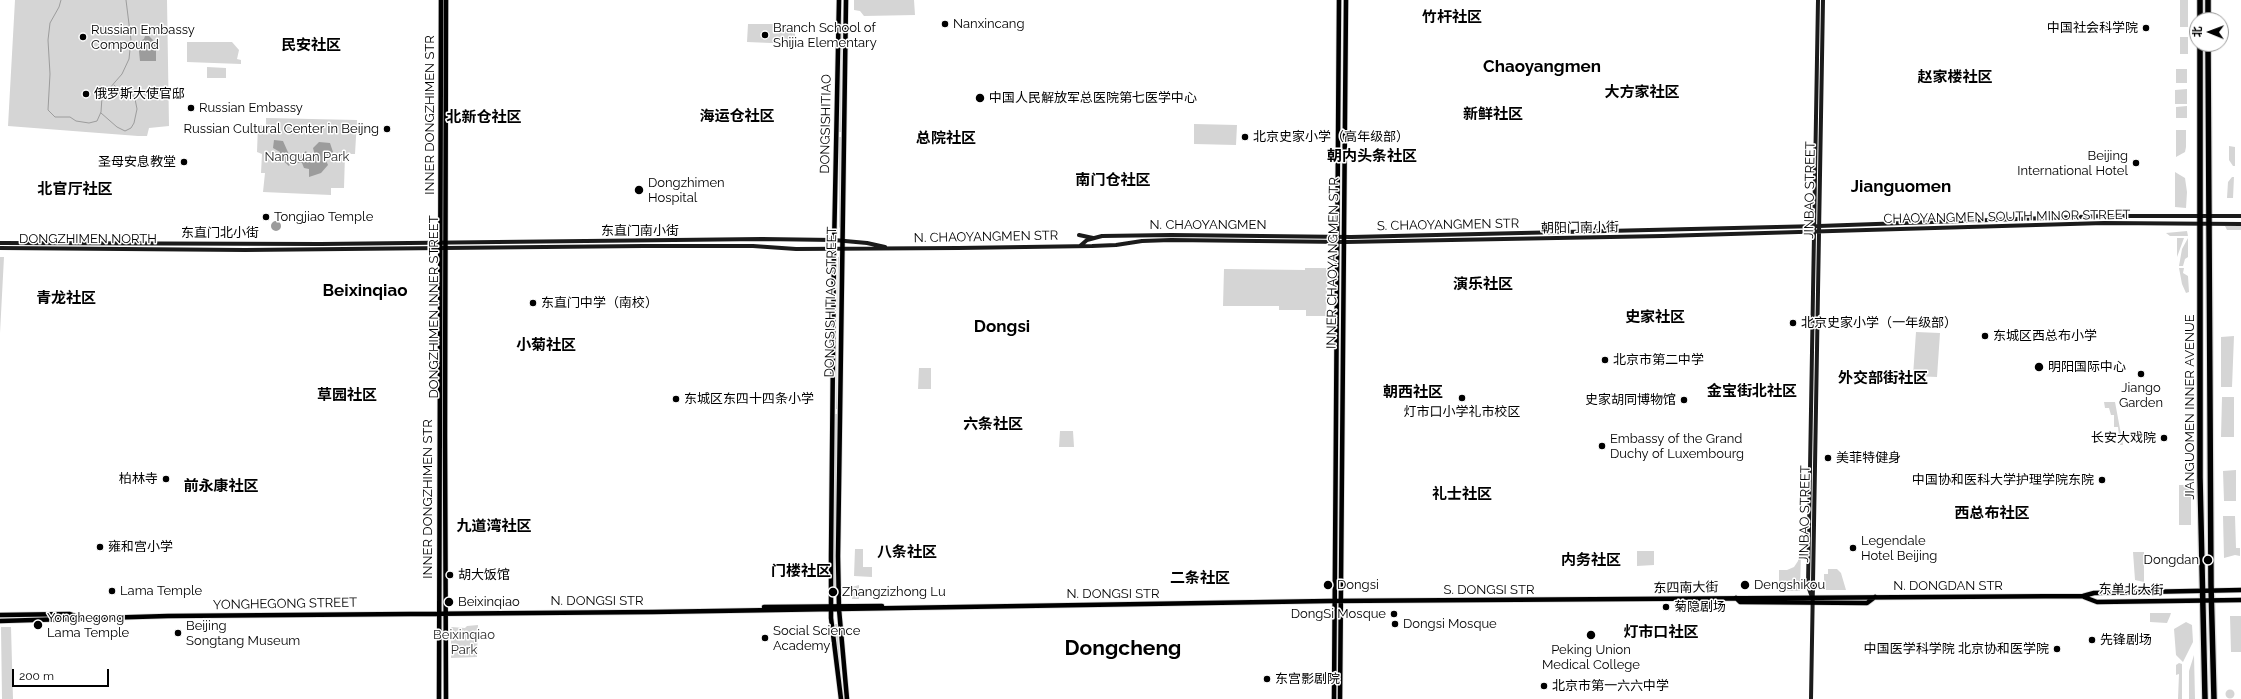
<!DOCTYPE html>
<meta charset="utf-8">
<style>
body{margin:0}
#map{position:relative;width:2241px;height:699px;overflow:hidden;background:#fff;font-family:Raleway,"Noto Sans SC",sans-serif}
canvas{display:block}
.north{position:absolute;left:2189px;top:12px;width:40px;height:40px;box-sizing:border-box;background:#fff;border:1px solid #999;border-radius:50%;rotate:271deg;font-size:11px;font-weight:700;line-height:16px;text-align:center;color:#000}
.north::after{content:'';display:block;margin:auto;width:14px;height:18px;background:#000;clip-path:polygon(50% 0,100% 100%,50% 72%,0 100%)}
.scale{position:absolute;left:12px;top:669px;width:97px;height:18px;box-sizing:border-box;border:2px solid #000;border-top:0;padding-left:5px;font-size:12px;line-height:14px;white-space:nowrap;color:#000;-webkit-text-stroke:3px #fff;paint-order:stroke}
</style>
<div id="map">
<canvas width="2241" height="699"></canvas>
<div class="north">北</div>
<div class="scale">200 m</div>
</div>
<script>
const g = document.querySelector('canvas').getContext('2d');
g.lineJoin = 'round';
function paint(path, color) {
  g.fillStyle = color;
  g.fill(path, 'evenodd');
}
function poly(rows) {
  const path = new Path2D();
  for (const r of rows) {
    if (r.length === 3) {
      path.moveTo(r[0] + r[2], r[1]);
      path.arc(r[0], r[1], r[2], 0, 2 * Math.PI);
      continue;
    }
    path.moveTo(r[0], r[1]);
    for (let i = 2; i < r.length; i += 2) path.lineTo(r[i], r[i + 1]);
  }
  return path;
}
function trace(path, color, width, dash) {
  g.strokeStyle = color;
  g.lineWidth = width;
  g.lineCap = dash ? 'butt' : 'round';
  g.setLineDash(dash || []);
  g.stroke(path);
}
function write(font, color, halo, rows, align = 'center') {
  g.font = font + ' Raleway,"Noto Sans SC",sans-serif';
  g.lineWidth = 3;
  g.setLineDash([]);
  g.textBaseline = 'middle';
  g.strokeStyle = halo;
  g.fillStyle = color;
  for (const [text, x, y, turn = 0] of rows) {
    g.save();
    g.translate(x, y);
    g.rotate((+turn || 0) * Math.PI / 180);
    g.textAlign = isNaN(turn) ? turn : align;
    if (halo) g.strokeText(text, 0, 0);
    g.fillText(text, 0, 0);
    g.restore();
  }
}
paint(poly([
 [15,0,167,0,169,126,149,128,147,136,138,136,8,126],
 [841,0,842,0,841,132,839,132],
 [854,0,914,0,915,15,864,16,860,11,854,10],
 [2180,0,2188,0,2188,27,2180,27],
 [748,24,795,24,795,44,747,42],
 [2180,37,2188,37,2188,54,2180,54],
 [187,42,232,42,239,50,237,59,241,60,241,64,187,62],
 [207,67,226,68,226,78,207,78],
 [2176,69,2187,69,2187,83,2176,83],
 [2187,89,2187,104,2175,104,2175,90],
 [2187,106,2187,118,2176,118,2176,107],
 [266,118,357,120,355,154,345,154,344,188,331,188,331,195,263,192,265,173,261,173,262,154,257,152,258,125,266,126],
 [1194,124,1237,125,1236,145,1194,144],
 [2176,130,2186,130,2186,147,2185,152,2176,157],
 [839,137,841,137,840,228,839,227],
 [2229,146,2235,147,2235,166,2233,166,2229,160],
 [2175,172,2185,178,2187,192,2186,208,2175,207],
 [2232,177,2234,177,2233,198,2227,198,2228,182],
 [2225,226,2241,226,2241,230,2227,230],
 [2187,231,2188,236,2170,236,2166,233],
 [2177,238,2184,238,2177,257],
 [2188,238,2188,257,2185,259,2183,266,2179,266,2182,249],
 [0,257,4,257,0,333],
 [838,257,839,257,837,334],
 [1305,268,1328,268,1326,316,1306,316,1306,310,1279,310,1279,306,1223,306,1224,269,1305,270],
 [2179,268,2184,268,2183,273,2188,276,2189,292,2186,293,2182,284],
 [1916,332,1940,333,1937,377,1913,376],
 [2234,336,2232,387,2221,387,2221,337],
 [837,337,837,409,836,409],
 [919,368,931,368,931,389,918,389],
 [2222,397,2234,397,2234,437,2221,437],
 [2104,402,2115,402,2123,445,2120,445,2118,427,2114,427,2114,415,2111,415,2109,408,2105,408],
 [835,414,837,414,836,597,834,597,833,550],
 [1060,431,1073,431,1074,447,1059,447],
 [2236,470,2236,501,2224,501,2223,471],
 [2179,485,2191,485,2191,525,2179,525],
 [2223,516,2235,516,2236,548,2240,548,2240,556,2235,555,2224,558],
 [855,549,863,549,863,567,872,567,872,577,854,576],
 [1637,551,1654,551,1654,565,1637,566],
 [2133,552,2144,552,2144,582,2135,580],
 [1799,553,1801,553,1800,591,1779,591,1779,570,1787,570,1794,567,1798,561],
 [1828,569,1837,569,1841,573,1846,590,1824,590,1824,574,1828,574],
 [859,585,859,599,852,599,852,587],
 [2150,613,2171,613,2170,616,2167,623,2150,622],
 [2230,616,2241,616,2241,652,2231,652],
 [2186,622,2192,625,2193,642,2183,662,2176,655,2174,629],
 [835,624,837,624,842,686,841,685],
 [478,625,477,657,451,658,451,627,465,628,467,626],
 [1,627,11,627,13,699,2,699],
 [2194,655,2195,699,2189,699,2189,671],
 [2179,663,2182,664,2182,699,2178,699,2179,674,2176,675,2176,665],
 [2230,694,4.5]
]), '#d5d5d5');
paint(poly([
 [145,36,149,36,156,43,156,61,140,61,138,42,144,39],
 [274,140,283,141,291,159,296,159,306,151,308,155,306,159,307,161,312,159,315,156,313,148,319,142,330,143,333,152,325,158,328,165,321,173,309,177,309,169,304,168,302,163,291,163,289,166,280,158,280,152,273,148],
 [276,226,5]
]), '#9c9c9c');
trace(poly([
 [61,0,59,7,50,23,48,40,50,74,48,110,55,117,70,117,76,121,89,123,97,121,101,112,102,97,122,74,129,59,131,40,126,0],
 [101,113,117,127,125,131,131,128,134,123,137,109,135,99,131,93,124,97,120,96,118,89,114,85]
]), '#9c9c9c', 1);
const primary = poly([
 [446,0,445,435,446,699],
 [839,0,834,248,831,556,831,618,841,699],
 [846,0,838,556,839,609,847,699],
 [2084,597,2097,602,2241,600],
 [1736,598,1740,602,1867,603,1875,597],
 [764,607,882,606],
 [0,615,70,614,81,618],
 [0,621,168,616,653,612,1329,601,2083,596,2094,593,2241,590],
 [439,699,441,0],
 [1334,699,1339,0],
 [1340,699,1346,0]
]);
const highway = poly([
 [2208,0,2208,20],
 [2200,20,2200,0],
 [2200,44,2200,477,2205,699],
 [2208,44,2211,585,2214,699]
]);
trace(primary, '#dbdbdb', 6);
trace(highway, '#dbdbdb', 8);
trace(poly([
 [1079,235,1093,238],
 [0,243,321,244,762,239,834,240,867,243,885,247],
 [1080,246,1087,240,1102,236,1171,235,1351,237,1819,226,2104,216,2241,216],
 [0,248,245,250,644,246,753,246,796,249,958,248,1092,246,1116,245,1142,241,1171,240,1345,242,1663,236,2104,223,2241,224],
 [1812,597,1808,586,1818,0],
 [1811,699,1823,0]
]), '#1b1b1b', 4);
trace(primary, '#000', 4.5);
trace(highway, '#000', 5.5);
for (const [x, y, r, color] of [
 [945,24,4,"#000"],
 [2146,28,4,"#000"],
 [765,35,4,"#000"],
 [83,37,4,"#000"],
 [86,94,4,"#000"],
 [980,98,5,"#000"],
 [191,108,4,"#000"],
 [387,129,4,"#000"],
 [1245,137,4,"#000"],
 [184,162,4,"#000"],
 [2136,163,4,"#000"],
 [639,190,5,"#000"],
 [266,217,4,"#000"],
 [533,303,4,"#000"],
 [1793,323,4,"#000"],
 [1985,336,4,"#000"],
 [1605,360,4,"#000"],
 [2039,367,5,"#000"],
 [2141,374,4,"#000"],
 [1462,398,4,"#000"],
 [676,399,4,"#000"],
 [1684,400,4,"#000"],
 [2164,438,4,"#000"],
 [1602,446,4,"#000"],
 [1828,458,4,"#000"],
 [166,479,4,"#000"],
 [2102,480,4,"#000"],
 [100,547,4,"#000"],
 [1853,548,4,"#000"],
 [2208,560,5,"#000"],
 [450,575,4,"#000"],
 [1328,585,5,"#000"],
 [1745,585,5,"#000"],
 [112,591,4,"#000"],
 [833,592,5,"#000"],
 [449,602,5,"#000"],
 [1666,607,4,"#000"],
 [1394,614,4,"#000"],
 [1395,624,4,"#000"],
 [38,625,5,"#000"],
 [178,633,4,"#000"],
 [1591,635,5,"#000"],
 [765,638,4,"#000"],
 [2092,640,4,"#000"],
 [2057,649,4,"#000"],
 [1267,679,4,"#000"],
 [1544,686,4,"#000"]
]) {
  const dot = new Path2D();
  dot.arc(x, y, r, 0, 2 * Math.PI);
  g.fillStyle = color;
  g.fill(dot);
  trace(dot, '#fff', 1.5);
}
write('13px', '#000', '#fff', [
 ["Nanxincang",953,24],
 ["Branch School of",773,28],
 ["Shijia Elementary",773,43],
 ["中国社会科学院",2138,28,"right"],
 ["Russian Embassy",91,30],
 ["Compound",91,45],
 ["俄罗斯大使官邸",94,94],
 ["中国人民解放军总医院第七医学中心",989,98],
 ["Russian Embassy",199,108],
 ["Russian Cultural Center in Beijng",379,129,"right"],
 ["北京史家小学（高年级部）",1253,137],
 ["Beijing",2128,156,"right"],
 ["International Hotel",2128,171,"right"],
 ["圣母安息教堂",176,162,"right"],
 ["Dongzhimen",648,183],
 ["Hospital",648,198],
 ["Tongjiao Temple",274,217],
 ["东直门中学（南校）",541,303],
 ["北京史家小学（一年级部）",1801,323],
 ["东城区西总布小学",1993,336],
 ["北京市第二中学",1613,360],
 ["明阳国际中心",2048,367],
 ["Jiango",2141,388,"center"],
 ["Garden",2141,403,"center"],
 ["东城区东四十四条小学",684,399],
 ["史家胡同博物馆",1676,400,"right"],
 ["灯市口小学礼市校区",1462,412,"center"],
 ["长安大戏院",2156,438,"right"],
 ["Embassy of the Grand",1610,439],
 ["Duchy of Luxembourg",1610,454],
 ["美菲特健身",1836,458],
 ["柏林寺",158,479,"right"],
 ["中国协和医科大学护理学院东院",2094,480,"right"],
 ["Legendale",1861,541],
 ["Hotel Beijing",1861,556],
 ["雍和宫小学",108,547],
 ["Dongdan",2199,560,"right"],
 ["胡大饭馆",458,575],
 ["Dongsi",1337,585],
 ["Dengshikou",1754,585],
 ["Lama Temple",120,591],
 ["Zhangzizhong Lu",842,592],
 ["Beixinqiao",458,602],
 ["菊隐剧场",1674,607],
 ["DongSi Mosque",1386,614,"right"],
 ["Yonghegong",47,618],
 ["Lama Temple",47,633],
 ["Dongsi Mosque",1403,624],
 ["Beijing",186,626],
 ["Songtang Museum",186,641],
 ["Social Science",773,631],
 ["Academy",773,646],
 ["先锋剧场",2100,640],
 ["中国医学科学院 北京协和医学院",2049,649,"right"],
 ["Peking Union",1591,650,"center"],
 ["Medical College",1591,665,"center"],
 ["东宫影剧院",1275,679],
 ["北京市第一六六中学",1552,686]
], 'left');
write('13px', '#000', '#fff', [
 ["INNER DONGZHIMEN STR",430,115,-90],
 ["DONGSISHITIAO",826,124,-89],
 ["JINBAO STREET",1810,190,-89],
 ["CHAOYANGMEN SOUTH MINOR STREET",2007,217,-1],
 ["N. CHAOYANGMEN",1208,225],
 ["S. CHAOYANGMEN STR",1448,225,-1],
 ["朝阳门南小街",1580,228,-1],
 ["东直门南小街",640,231],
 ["东直门北小街",220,233],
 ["N. CHAOYANGMEN STR",986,237,-1],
 ["DONGZHIMEN NORTH",88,239],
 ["INNER CHAOYANGMEN STR",1333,263,-89],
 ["DONGSISHITIAO STREET",831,302,-89],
 ["DONGZHIMEN INNER STREET",434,307,-90],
 ["JIANGUOMEN INNER AVENUE",2190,407,-90],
 ["INNER DONGZHIMEN STR",428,499,-90],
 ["JINBAO STREET",1805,514,-89],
 ["N. DONGDAN STR",1948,586],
 ["东四南大街",1686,588,-1],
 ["S. DONGSI STR",1489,590],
 ["东单北大街",2131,590,1],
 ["N. DONGSI STR",1113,594],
 ["N. DONGSI STR",597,601],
 ["YONGHEGONG STREET",285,604,-1]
]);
write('13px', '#2c2c2c', '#fff', [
 ["Nanguan Park",307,157],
 ["Beixinqiao",464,635],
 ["Park",464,650]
]);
write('bold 15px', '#000', '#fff', [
 ["竹杆社区",1452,17],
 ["民安社区",311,45],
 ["赵家楼社区",1955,77],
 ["大方家社区",1642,92],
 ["新鲜社区",1493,114],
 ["海运仓社区",737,116],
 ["北新仓社区",484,117],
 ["总院社区",946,138],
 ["朝内头条社区",1372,156],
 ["南门仓社区",1113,180],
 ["北官厅社区",75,189],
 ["演乐社区",1483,284],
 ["青龙社区",66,298],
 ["史家社区",1655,317],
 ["小菊社区",546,345],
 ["外交部街社区",1883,378],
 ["金宝街北社区",1752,391],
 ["朝西社区",1413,392],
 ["草园社区",347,395],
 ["六条社区",993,424],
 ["前永康社区",221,486],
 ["礼士社区",1462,494],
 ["西总布社区",1992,513],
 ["九道湾社区",494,526],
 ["八条社区",907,552],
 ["内务社区",1591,560],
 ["门楼社区",801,571],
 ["二条社区",1200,578],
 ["灯市口社区",1661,632]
]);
write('bold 17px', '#000', '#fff', [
 ["Chaoyangmen",1542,67],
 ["Jianguomen",1901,187],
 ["Beixinqiao",365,291],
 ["Dongsi",1002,327]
]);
write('bold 21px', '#000', '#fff', [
 ["Dongcheng",1123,649]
]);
</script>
